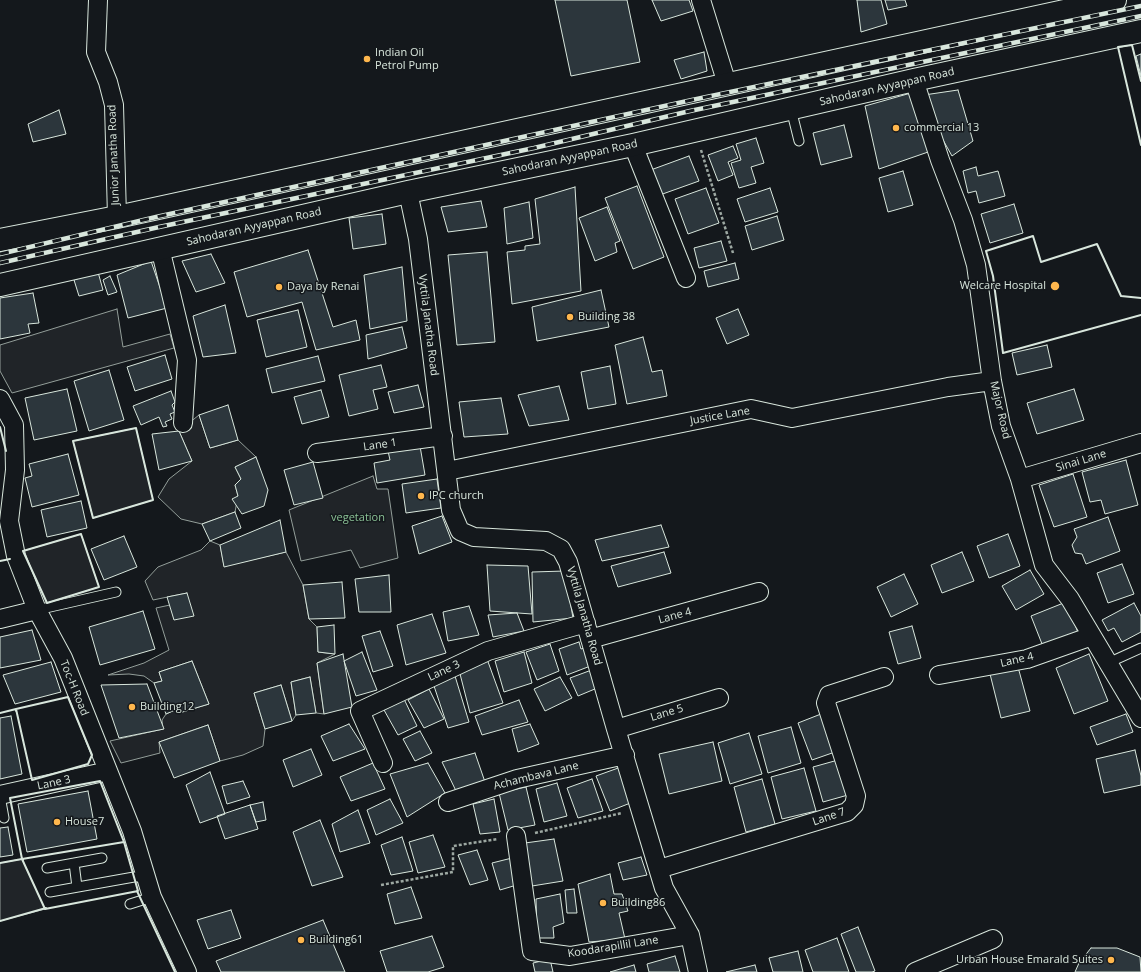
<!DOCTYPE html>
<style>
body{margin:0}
canvas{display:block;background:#14181c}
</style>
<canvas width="1141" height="972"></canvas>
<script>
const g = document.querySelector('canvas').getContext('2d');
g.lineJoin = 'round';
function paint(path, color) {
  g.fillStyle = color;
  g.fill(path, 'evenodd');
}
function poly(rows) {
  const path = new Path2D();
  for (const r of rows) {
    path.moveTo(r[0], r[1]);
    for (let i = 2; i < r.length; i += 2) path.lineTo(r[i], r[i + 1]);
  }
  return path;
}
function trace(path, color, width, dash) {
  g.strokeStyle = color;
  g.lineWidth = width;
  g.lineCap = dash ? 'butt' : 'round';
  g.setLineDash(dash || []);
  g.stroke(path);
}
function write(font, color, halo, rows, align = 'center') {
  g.font = font + ' "Open Sans",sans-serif';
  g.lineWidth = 3;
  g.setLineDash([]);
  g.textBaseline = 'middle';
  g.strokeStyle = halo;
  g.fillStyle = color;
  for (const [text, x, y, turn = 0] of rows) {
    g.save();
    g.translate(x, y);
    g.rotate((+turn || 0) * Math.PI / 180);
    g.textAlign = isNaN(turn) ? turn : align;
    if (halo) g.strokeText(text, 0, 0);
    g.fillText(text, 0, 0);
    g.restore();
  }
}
const green = poly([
 [117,309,123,347,170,334,174,348,12,393,0,371,0,345,117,309],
 [199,415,210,448,238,440,256,457,235,467,241,479,235,485,238,496,235,512,202,524,181,519,158,497,169,479,192,461,179,431,199,415],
 [136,428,153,500,93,518,73,441,136,428],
 [373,476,377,489,388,489,398,558,360,568,351,550,301,561,289,510,373,476],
 [81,534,99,587,47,603,23,551,81,534],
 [210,541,220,545,224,566,286,552,303,585,309,619,317,627,318,652,335,654,317,663,324,714,316,713,310,677,291,682,296,715,292,721,281,685,254,693,265,729,263,746,243,755,220,761,208,725,159,742,160,753,121,763,110,741,163,729,162,720,166,714,175,710,179,713,209,704,192,661,159,672,162,681,154,683,144,676,129,674,108,675,144,663,169,650,156,608,170,605,187,593,153,600,145,581,158,567,201,550,210,541],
 [22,859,45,909,0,921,0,863,22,859]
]);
paint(green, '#202428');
trace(green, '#939e99', 1);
const building = poly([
 [555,0,627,0,640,62,571,76,555,0],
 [652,0,689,0,693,11,661,21,652,0],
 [857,0,881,0,887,24,861,32,857,0],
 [885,0,905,0,907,6,888,10,885,0],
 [704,52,707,71,681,79,674,60,704,52],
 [1141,54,1141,76,1136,56,1141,54],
 [958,90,973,141,952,156,933,122,924,95,958,90],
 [911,93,931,151,879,169,865,106,911,93],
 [59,110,66,134,33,142,28,124,59,110],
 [844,125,852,157,821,165,813,133,844,125],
 [756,138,764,163,751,167,756,183,739,188,731,163,741,160,736,144,756,138],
 [733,146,738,158,728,162,733,175,718,181,708,155,733,146],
 [689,156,699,181,657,196,648,171,689,156],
 [976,167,978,176,998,171,1005,196,979,203,976,191,968,193,963,171,976,167],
 [903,171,913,205,888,212,879,178,903,171],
 [637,186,664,257,633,269,605,198,637,186],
 [575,187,581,291,512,304,507,252,525,250,525,246,540,244,535,199,575,187],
 [706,188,719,223,688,234,675,199,706,188],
 [770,188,778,212,745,222,737,199,770,188],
 [481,201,487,227,448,232,441,207,481,201],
 [529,202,533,238,507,244,504,208,529,202],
 [1014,204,1023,233,990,243,981,214,1014,204],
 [607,207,620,241,615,243,617,252,595,261,579,218,607,207],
 [382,214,386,244,353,249,349,218,382,214],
 [777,216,784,240,752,250,745,226,777,216],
 [721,241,727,261,699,268,694,248,721,241],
 [308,250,333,327,356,320,360,340,316,350,302,302,247,317,234,272,308,250],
 [487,252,495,342,457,345,448,255,487,252],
 [211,254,225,283,196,292,182,261,211,254],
 [151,261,167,308,128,318,117,275,151,261],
 [735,263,739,279,708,287,704,271,735,263],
 [402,267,407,321,370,329,364,275,402,267],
 [98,272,103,290,79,296,74,280,98,272],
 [110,276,117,292,108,295,103,280,110,276],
 [601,290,609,327,537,341,532,307,601,290],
 [33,293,39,323,28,324,30,333,0,339,0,298,33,293],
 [225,305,236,353,203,357,193,316,225,305],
 [738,309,749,335,727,344,716,318,738,309],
 [298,310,307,347,266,357,257,320,298,310],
 [402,327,407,348,368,359,366,335,402,327],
 [643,337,652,372,662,370,667,396,627,404,615,345,643,337],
 [1047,345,1052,367,1017,375,1012,353,1047,345],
 [165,355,172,379,135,391,127,367,165,355],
 [318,356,325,381,272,393,266,369,318,356],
 [381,365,387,387,373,390,378,409,349,416,339,375,381,365],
 [610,366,616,404,588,409,581,372,610,366],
 [109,370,124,420,89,431,74,381,109,370],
 [418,385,424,407,394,413,388,392,418,385],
 [559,386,569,420,529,426,518,395,559,386],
 [67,389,77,431,34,440,25,398,67,389],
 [1074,389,1084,420,1037,434,1027,403,1074,389],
 [321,390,329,417,302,424,294,397,321,390],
 [171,391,175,402,172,405,175,412,170,414,172,419,165,422,167,426,163,427,159,417,141,425,133,406,171,391],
 [501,398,508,434,464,437,459,402,501,398],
 [228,405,238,440,210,448,199,415,228,405],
 [179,431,192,461,159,470,152,434,179,431],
 [420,446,425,475,377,483,374,463,390,460,388,451,420,446],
 [68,454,79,495,32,507,25,478,32,476,29,464,68,454],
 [256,457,268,490,264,506,242,514,232,499,238,496,235,485,241,479,235,467,256,457],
 [1126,460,1138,505,1105,514,1101,500,1090,502,1082,472,1126,460],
 [313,462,323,498,294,505,284,470,313,462],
 [1073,474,1087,517,1054,527,1039,485,1073,474],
 [437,479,441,508,406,513,402,484,437,479],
 [81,501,87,528,47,537,41,510,81,501],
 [235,512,241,528,210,541,202,524,235,512],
 [442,516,452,542,419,554,412,526,442,516],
 [1108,517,1120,551,1086,564,1082,554,1075,553,1072,545,1077,537,1074,529,1108,517],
 [280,520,286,552,224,567,220,545,280,520],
 [661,525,669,547,602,561,595,540,661,525],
 [1008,534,1020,566,989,578,977,546,1008,534],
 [124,536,137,567,104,580,91,549,124,536],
 [664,552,671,573,618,587,611,566,664,552],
 [962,552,974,581,942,593,931,565,962,552],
 [1122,564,1134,594,1108,603,1097,573,1122,564],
 [487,565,528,566,532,614,490,611,487,565],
 [1030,570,1044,594,1016,610,1002,586,1030,570],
 [565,571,573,618,533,622,532,572,565,571],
 [904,574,918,604,891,617,877,587,904,574],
 [389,575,391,612,359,612,355,579,389,575],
 [342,582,345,618,309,619,303,585,342,582],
 [187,593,194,616,174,620,167,597,187,593],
 [1066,602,1079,635,1044,649,1031,616,1066,602],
 [1134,603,1141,616,1141,632,1122,642,1114,628,1108,631,1102,620,1134,603],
 [469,606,479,635,448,641,443,612,469,606],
 [143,611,155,649,100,665,89,627,143,611],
 [517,613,524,631,493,637,488,615,517,613],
 [432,614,446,653,406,665,397,625,432,614],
 [334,625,335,654,318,652,317,627,334,625],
 [912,626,921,658,898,664,889,632,912,626],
 [32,630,41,660,0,668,0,637,32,630],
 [380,631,393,666,373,672,362,636,380,631],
 [579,642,581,649,588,647,593,665,567,675,559,649,579,642],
 [550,644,559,671,537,680,526,652,550,644],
 [362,652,377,690,356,696,344,661,362,652],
 [524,652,532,683,504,692,495,661,524,652],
 [343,654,352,707,324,714,317,663,343,654],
 [1089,654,1108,701,1074,714,1056,668,1089,654],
 [487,659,503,703,470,713,459,670,487,659],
 [192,661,209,704,179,713,175,710,166,714,154,683,162,681,159,672,192,661],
 [51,662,61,692,15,704,3,675,51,662],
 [1018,667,1030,711,1001,718,990,674,1018,667],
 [597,668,602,686,578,696,570,678,597,668],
 [455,676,469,722,448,728,434,686,455,676],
 [310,677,316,713,296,715,291,682,310,677],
 [560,677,572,698,545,711,534,689,560,677],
 [147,684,164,729,119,738,101,685,147,684],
 [281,685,292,721,265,729,254,693,281,685],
 [429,689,444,719,424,728,408,700,429,689],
 [404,699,417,726,398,735,384,710,404,699],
 [519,700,528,722,482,735,475,716,519,700],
 [821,714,835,752,812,760,798,723,821,714],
 [1126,714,1133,732,1097,745,1090,727,1126,714],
 [11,716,22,774,0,779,0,718,11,716],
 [349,724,365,749,333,761,321,736,349,724],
 [530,724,539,744,518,752,512,729,530,724],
 [208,725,220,761,174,778,159,742,208,725],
 [791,727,801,763,768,773,758,736,791,727],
 [420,731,432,753,415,761,403,739,420,731],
 [749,733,762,774,730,784,718,743,749,733],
 [713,742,722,781,669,794,659,754,713,742],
 [311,749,322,775,293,787,283,760,311,749],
 [1135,750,1141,776,1141,785,1104,793,1096,759,1135,750],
 [475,753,485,782,457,793,442,762,475,753],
 [838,760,848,795,823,802,813,767,838,760],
 [373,763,385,789,351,801,340,777,373,763],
 [428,763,445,793,407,817,390,774,428,763],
 [621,767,633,802,610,811,596,776,621,767],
 [804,768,816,811,782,819,771,777,804,768],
 [210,772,225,814,200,823,186,785,210,772],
 [592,779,603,811,578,818,567,788,592,779],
 [762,779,775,824,746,832,734,787,762,779],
 [243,781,250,797,227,804,222,786,243,781],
 [557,783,567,816,544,822,536,789,557,783],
 [526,787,535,825,508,830,499,793,526,787],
 [88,791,97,839,27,852,18,804,88,791],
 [390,799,403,823,376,835,367,810,390,799],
 [494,799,500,832,480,834,473,804,494,799],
 [263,802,266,820,256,822,250,805,263,802],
 [250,805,258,829,225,839,217,816,250,805],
 [358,810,370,843,340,852,332,824,358,810],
 [320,820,343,877,312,886,293,832,320,820],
 [8,827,13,855,0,857,0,828,8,827],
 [433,835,445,867,418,873,409,842,433,835],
 [402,837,413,871,391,875,381,845,402,837],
 [554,839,563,881,532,886,525,843,554,839],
 [477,850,488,880,470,885,458,855,477,850],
 [641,857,647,875,623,880,618,863,641,857],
 [512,858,520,884,500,890,492,863,512,858],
 [610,874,614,894,622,894,628,911,619,913,625,939,589,942,578,884,610,874],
 [411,887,422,918,395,924,387,894,411,887],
 [574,889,577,913,567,913,565,890,574,889],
 [560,894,564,923,553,927,554,938,537,938,536,899,560,894],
 [231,910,241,938,208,949,197,920,231,910],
 [323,920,345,972,221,972,216,961,323,920],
 [858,927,875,971,872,972,856,972,841,934,858,927],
 [432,936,444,967,428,972,387,972,380,951,432,936],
 [837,938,849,972,813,972,805,950,837,938],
 [1091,948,1117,948,1140,957,1141,972,1075,972,1079,963,1091,948],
 [798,951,803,972,773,972,769,958,798,951],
 [675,956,680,972,649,972,647,964,675,956],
 [550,959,553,972,535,972,533,963,550,959],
 [634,965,636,972,610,972,634,965],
 [755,965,757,972,726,972,755,965]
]);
paint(building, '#2c363c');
trace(building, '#d8e6dc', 1);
const service = poly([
 [791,109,799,141],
 [37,610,116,592],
 [1108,663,1141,648],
 [0,796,4,818],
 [74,863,77,887],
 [47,868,102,858],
 [50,892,134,877,147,877],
 [130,904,152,897]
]);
const minor = poly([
 [98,0,96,52,108,82,114,105,117,217],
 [701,0,727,84],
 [914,80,940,160,963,220,976,265,992,381,1001,426,1020,479,1044,565,1070,599,1141,718],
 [633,145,686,278],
 [408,192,418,239,451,510,460,531,474,537,546,541,561,549,568,562,616,729,664,888,690,935,698,972],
 [160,248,187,360,183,423],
 [0,399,14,425,15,470,9,521,16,556,37,610,63,658,132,831,152,897,187,972],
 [317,453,443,436],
 [447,471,751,409,792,418,948,387,992,381],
 [1020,479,1141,443],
 [0,619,37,610],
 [590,639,759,592],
 [939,675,1027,659,1092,636],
 [616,729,719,698],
 [383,763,360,711,488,651,586,623],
 [0,795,108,771],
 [448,802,517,779,625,755],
 [516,836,532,951,570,956,690,935],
 [659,869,847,812,854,805,856,796,826,703,829,695,884,677],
 [915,972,993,939]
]);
const primary = poly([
 [0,240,117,217,1115,0],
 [0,285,408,192,633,145,914,80,1141,31]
]);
trace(service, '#d8e6dc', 11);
trace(minor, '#d8e6dc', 20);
trace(primary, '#d8e6dc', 24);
trace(poly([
 [701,150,733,253],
 [535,833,622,813],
 [381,885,453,872,453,846,498,839]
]), '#9da8a2', 2.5, [3, 2]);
trace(service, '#14181c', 9);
trace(minor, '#14181c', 18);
trace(primary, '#14181c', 22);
const rail = poly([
 [0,254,156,217,692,100,1141,6],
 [0,263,159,227,534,148,690,111,1141,16]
]);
trace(rail, '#d8e6dc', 4.5);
trace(rail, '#14181c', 3, [9]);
trace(poly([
 [1141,81,1132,45,1118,47,1141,145],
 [1141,298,1121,296,1097,244,1041,262,1033,236,986,251,993,276,1003,353,1141,315],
 [0,427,6,451],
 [136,428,153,500,93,518,73,441,136,428],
 [81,534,99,587,47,603,23,551,81,534],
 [0,561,10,559],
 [68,697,92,755,88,764,32,780,16,709,68,697],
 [0,713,16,709,16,711],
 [100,781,124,842,22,859,10,798,100,781],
 [124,842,138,891,45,909,22,859,124,842],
 [0,863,22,859,23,860],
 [137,891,175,972],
 [0,921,46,908]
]), '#d8e6dc', 2);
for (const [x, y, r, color] of [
 [367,59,4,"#ffb74d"],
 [896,128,4,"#ffb74d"],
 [1055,286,5,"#ffb74d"],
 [279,287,4,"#ffb74d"],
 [570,317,4,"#ffb74d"],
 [421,496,4,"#ffb74d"],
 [132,707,4,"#ffb74d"],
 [57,822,4,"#ffb74d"],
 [603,903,4,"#ffb74d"],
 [301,940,4,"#ffb74d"],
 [1111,960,4,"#ffb74d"]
]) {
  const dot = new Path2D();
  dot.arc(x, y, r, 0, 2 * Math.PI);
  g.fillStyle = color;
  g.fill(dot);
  trace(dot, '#14181c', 1.5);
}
write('11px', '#d8e6dc', '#14181c', [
 ["Indian Oil",375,53],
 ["Petrol Pump",375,66],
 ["commercial 13",904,128],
 ["Welcare Hospital",1046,286,"right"],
 ["Daya by Renai",287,287],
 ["Building 38",578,317],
 ["IPC church",429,496],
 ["Building12",140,707],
 ["House7",65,822],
 ["Building86",611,903],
 ["Building61",309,940],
 ["Urban House Emarald Suites",1103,960,"right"]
], 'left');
write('11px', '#d8e6dc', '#14181c', [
 ["Sahodaran Ayyappan Road",887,87,-13],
 ["Junior Janatha Road",114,155,-92],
 ["Sahodaran Ayyappan Road",570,158,-12],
 ["Sahodaran Ayyappan Road",254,227,-13],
 ["Vyttila Janatha Road",428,325,83],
 ["Major Road",1000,410,77],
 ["Justice Lane",720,416,-10],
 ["Lane 1",380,445,-8],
 ["Sinai Lane",1081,461,-17],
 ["Vyttila Janatha Road",584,616,74],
 ["Lane 4",675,616,-15],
 ["Lane 4",1017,660,-13],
 ["Lane 3",444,671,-25],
 ["Toc-H Road",74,688,68],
 ["Lane 5",667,713,-17],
 ["Achambava Lane",536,776,-14],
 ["Lane 3",54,783,-12],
 ["Lane 7",829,817,-19],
 ["Koodarapillil Lane",613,947,-9]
]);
write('11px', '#8ac095', '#14181c', [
 ["vegetation",358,518]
]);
</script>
